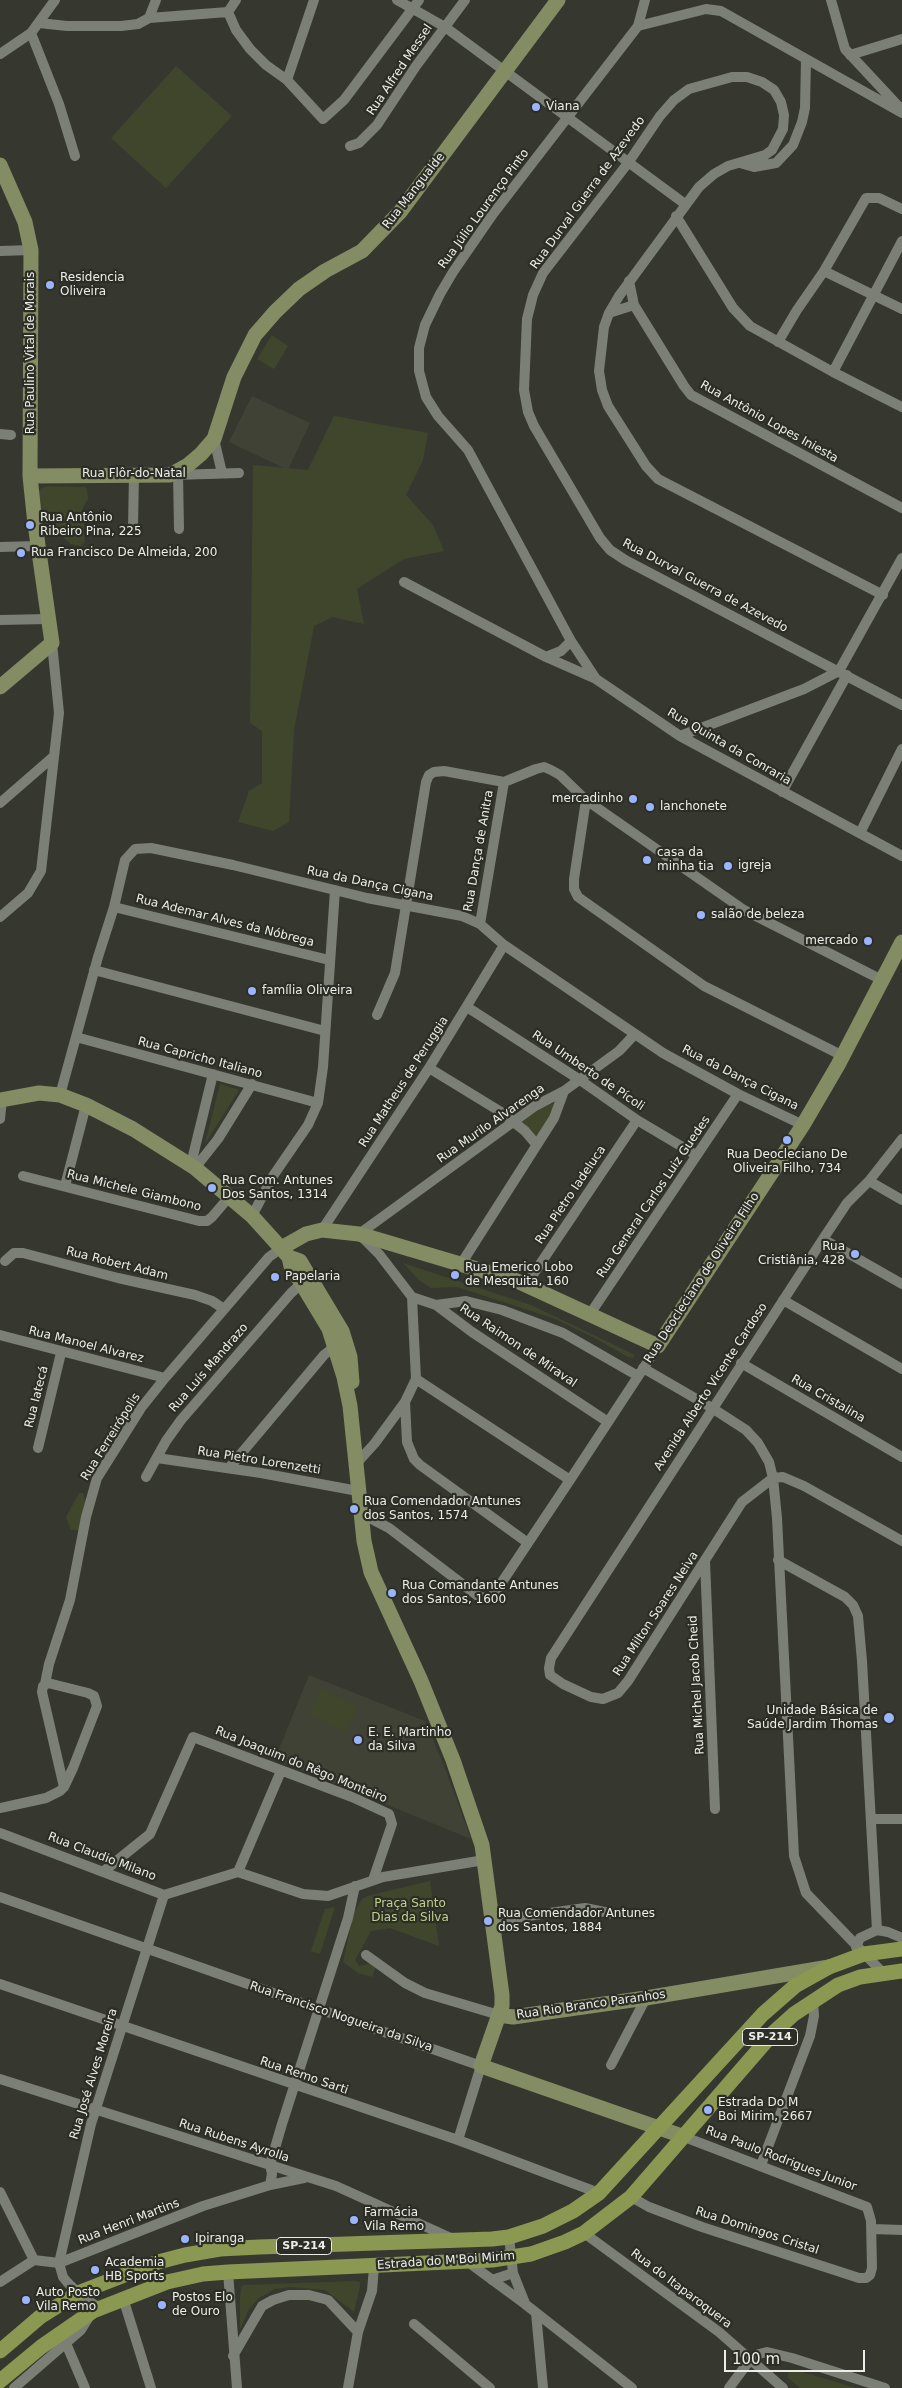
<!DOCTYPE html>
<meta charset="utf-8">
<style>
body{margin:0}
#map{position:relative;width:902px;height:2388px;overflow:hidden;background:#363830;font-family:"DejaVu Sans",sans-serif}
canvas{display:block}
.scale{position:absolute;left:724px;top:2350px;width:141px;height:22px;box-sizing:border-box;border:2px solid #ecede8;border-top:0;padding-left:6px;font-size:15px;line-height:18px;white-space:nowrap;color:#ecede8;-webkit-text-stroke:4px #2c2e26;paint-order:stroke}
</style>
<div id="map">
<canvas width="902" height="2388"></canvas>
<div class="scale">100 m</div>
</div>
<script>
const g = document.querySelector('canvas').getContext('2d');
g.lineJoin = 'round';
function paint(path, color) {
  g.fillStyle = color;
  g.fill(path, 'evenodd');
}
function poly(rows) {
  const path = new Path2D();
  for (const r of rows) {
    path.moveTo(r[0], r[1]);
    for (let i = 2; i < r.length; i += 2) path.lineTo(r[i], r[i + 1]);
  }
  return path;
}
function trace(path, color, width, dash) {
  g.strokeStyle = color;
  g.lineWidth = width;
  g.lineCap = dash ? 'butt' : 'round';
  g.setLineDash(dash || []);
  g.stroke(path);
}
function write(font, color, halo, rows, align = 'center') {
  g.font = font + ' "DejaVu Sans",sans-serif';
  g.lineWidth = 4.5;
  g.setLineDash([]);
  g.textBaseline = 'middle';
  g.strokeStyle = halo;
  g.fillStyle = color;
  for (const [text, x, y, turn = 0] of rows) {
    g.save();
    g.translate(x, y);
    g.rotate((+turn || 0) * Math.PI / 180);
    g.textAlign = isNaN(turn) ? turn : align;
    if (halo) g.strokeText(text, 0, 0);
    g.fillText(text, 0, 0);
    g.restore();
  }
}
paint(poly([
 [252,396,310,423,288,470,229,442],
 [309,1675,425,1721,443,1763,471,1839,275,1759]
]), '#3f4234');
paint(poly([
 [176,66,232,116,166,188,111,138],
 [272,335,288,346,274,369,257,359],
 [334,416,428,433,423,460,406,495,433,525,444,551,404,559,357,589,364,624,332,617,314,626,294,730,289,822,273,831,238,822,249,791,262,783,262,731,250,723,253,465,308,470],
 [46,486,85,487,87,489,88,499,83,507,85,541,81,546,71,544,40,518,34,502,40,489],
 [220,1084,239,1090,205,1144],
 [558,1102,536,1140,518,1122,539,1108],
 [403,1263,531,1305,635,1355,633,1358,628,1357,595,1338,553,1318,457,1287,431,1288,420,1281],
 [79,1493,83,1493,86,1503,81,1530,71,1530,66,1517],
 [321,1688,358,1707,346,1732,309,1715],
 [430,1881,439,1946,390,1928,371,1931,355,1960,359,1966,370,1964,376,1966,372,1977,358,1973,343,1962,354,1912,362,1899,367,1896],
 [335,1907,320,1954,311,1951,325,1909],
 [354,2281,360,2282,360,2286,354,2312,325,2290,290,2287,275,2289,259,2298,249,2309,240,2329,240,2298,241,2287,244,2285],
 [794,2370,799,2371,856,2388,800,2388,788,2378,788,2373]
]), '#40462c');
trace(poly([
 [314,0,287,80,323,119,344,100,419,0],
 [397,0,445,27,685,204],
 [831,0,845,49,900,108],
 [228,12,236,30,250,49,266,65,287,80],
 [228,12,236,0],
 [149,18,156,0],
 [39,23,67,26,121,26,138,24,149,18,228,12],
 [638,26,645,0],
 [31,33,59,104,75,156],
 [0,54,31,33,55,0],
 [850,55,902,39],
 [350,146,359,143,377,125,416,66,465,0],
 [740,163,754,167,776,163,793,145,802,122,805,108,806,59],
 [676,216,733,308,750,326,833,372,902,407],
 [0,251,31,250],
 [824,271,902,309],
 [629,281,634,305,684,386,691,395,902,508],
 [609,313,634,305],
 [778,342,797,310,824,271,866,198,879,198,902,209],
 [833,372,902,241],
 [0,434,11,435],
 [214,439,222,473],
 [178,474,179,529],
 [174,475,239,473],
 [133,528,134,474],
 [0,547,38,546],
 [404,582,546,657,596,679,680,736,902,856],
 [883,595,658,479,646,466,608,406,602,390,599,371,604,327,609,313,619,296,699,187,714,174,728,166,765,155,772,150,783,129,784,115,781,102,774,90,762,82,747,77,732,77,689,89,674,100,660,116,628,163,543,273,533,295,527,319,524,390,528,412,534,426,600,538,610,550,625,560,902,705],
 [0,620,48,619],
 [546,657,561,651,571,641],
 [596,679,571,641,468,450,438,416,426,397,419,371,419,348,425,325,440,294,453,272,493,214,638,26,706,9,721,11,902,113],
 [680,736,804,689,839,671,902,558],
 [504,782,536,769,544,767,551,770,560,775,586,800,744,910,882,980],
 [782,792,847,675],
 [586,800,574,879,574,889,578,897,704,986,843,1056],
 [0,803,53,757],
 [860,833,902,749],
 [114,907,329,960],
 [0,917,28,893,41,871,59,713,52,643],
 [480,924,504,782],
 [94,970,325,1031],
 [467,1007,580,1080,637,1120,696,1155],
 [377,1015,395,973,426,782,429,775,434,772,444,771,504,782],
 [76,1037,318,1103],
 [429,1068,501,1112,525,1131,536,1144],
 [60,1095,98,957,114,907,125,860,135,849,151,848,233,865,367,898,462,916,480,924,504,945,663,1053,738,1094,803,1125],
 [0,1119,2,1099],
 [902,1139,869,1181,847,1203,823,1239,551,1658,549,1668,550,1675,563,1684,591,1697,603,1699,618,1693,628,1681,742,1502,773,1478,783,1477,804,1486,902,1541],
 [191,1164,213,1074],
 [195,1168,218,1139,252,1084],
 [23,1176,199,1221,207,1221,212,1217,230,1196],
 [869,1181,902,1200],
 [65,1186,86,1105],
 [252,1216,273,1176,308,1125,318,1103,323,1067,335,890],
 [322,1230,429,1068,504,945],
 [823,1239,902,1284],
 [5,1261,14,1253,23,1253,118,1278,195,1295,212,1301,224,1309],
 [461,1264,554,1118,564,1091],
 [526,1285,637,1120],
 [412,1297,436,1305,472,1332,608,1422],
 [783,1300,902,1369],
 [436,1305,466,1301,502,1310,563,1333,638,1376],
 [590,1314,738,1094],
 [0,1335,165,1378],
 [741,1363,902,1457],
 [643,1368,712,1408,746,1430,758,1443,769,1462,773,1478,777,1518,794,1856,806,1893,882,1972],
 [416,1379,570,1480],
 [405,1402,407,1442,414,1459,420,1465,528,1543],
 [38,1448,61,1353],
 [157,1458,261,1473,358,1491],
 [356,1464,375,1443,405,1402,416,1379,412,1297,379,1254,359,1234,535,1106,564,1091,619,1051,635,1034],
 [229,1468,324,1355,335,1346],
 [146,1477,166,1441,181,1420,291,1293,302,1283],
 [360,1513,389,1528,478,1596,488,1599,494,1594,570,1480,658,1346],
 [778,1560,845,1597,853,1605,858,1616,862,1661,877,1930],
 [705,1561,715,1809],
 [45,1684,49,1664,70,1600,86,1517,97,1478,141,1408,165,1378,269,1257,283,1247],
 [0,1808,46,1798,60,1791,64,1787,73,1768,97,1706,94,1696,88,1693,48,1683,43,1686,42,1692,64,1787],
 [871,1819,902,1819],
 [0,1833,164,1895,238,1872,303,1894,328,1896,383,1877,484,1860],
 [104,1871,150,1834,193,1737,352,1797,389,1814,392,1824,373,1880],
 [238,1872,281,1771],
 [0,1897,481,2066,458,2140],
 [492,1921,585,1908,614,1914],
 [856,1947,860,1938,877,1930,888,1932,902,1938],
 [366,1955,405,1983,425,1993,499,2015],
 [0,1984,458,2140,599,2193],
 [611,2065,646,1998],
 [0,2079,336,2186,453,2239],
 [761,2165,810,2036,814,2016,813,2000],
 [270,2185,272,2174,270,2165,282,2124,348,1918,355,1886],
 [0,2192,34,2260],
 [631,2197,649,2207,702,2227,859,2278,866,2278,870,2275,872,2268,871,2221,867,2207,682,2136],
 [872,2229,902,2230],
 [584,2233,719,2332,783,2388],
 [509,2237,513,2273,525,2303],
 [468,2262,525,2304,632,2388],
 [228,2272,237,2388],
 [492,2280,513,2273],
 [0,2282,34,2260,59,2263,203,2206,270,2185,304,2178],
 [123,2298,151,2388],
 [99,2308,78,2293,67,2282,63,2277,59,2263,91,2124,164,1895],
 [536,2313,543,2388],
 [414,2324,490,2388],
 [65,2341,85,2388],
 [233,2356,262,2306,273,2300,289,2295,309,2295,328,2300,358,2332],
 [14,2388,81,2330,89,2317],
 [348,2388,358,2332,372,2291,374,2267],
 [729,2388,750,2360,759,2354,767,2352,792,2358,885,2388]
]), '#7c7f75', 10);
trace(poly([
 [0,165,25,222,31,250,30,476,35,524,52,643,0,687],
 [30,476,170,475,188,465,201,454,214,439,234,377,255,335,275,312,299,289,325,271,362,251,400,212,558,0],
 [0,1100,39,1093,60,1095,86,1105,133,1129,195,1168,252,1216,289,1257,291,1266,329,1329,344,1377,350,1406,364,1541,371,1572,421,1681,453,1760,482,1845,502,1995,502,2006,481,2066,682,2136],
 [283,1247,306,1234,322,1230,359,1234,517,1281,658,1346,803,1125,838,1065,902,942],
 [289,1257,300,1261,342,1331,350,1357,352,1382],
 [499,2015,513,2017,646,1998,829,1967]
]), '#848c63', 15);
trace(poly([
 [0,2351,40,2317,78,2293,158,2262,185,2255,220,2249,259,2247,492,2239,509,2237,543,2226,573,2211,599,2193,763,2014,795,1986,829,1967,864,1954,902,1949],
 [0,2381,41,2347,93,2311,167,2282,203,2274,228,2272,492,2260,531,2254,565,2242,584,2233,631,2197,774,2032,794,2014,838,1985,860,1977,902,1971]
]), '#8b9851', 15);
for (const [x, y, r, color] of [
 [536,107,5,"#9ab5fd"],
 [50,285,5,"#9ab5fd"],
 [30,525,5,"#9ab5fd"],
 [21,553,5,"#9ab5fd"],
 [633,799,5,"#9ab5fd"],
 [650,807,5,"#9ab5fd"],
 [647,860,5,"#9ab5fd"],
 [728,866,5,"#9ab5fd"],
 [701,915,5,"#9ab5fd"],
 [868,941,5,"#9ab5fd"],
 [252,991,5,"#9ab5fd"],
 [787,1140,5,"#9ab5fd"],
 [212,1188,5,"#9ab5fd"],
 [855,1254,5,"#9ab5fd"],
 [455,1275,5,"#9ab5fd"],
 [275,1277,5,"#9ab5fd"],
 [354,1509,5,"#9ab5fd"],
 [392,1593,5,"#9ab5fd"],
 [889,1718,6,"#9ab5fd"],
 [358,1740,5,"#9ab5fd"],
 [488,1921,5,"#9ab5fd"],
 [708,2110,5,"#9ab5fd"],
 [354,2220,5,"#9ab5fd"],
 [185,2239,5,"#9ab5fd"],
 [95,2270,5,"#9ab5fd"],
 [26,2300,5,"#9ab5fd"],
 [162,2305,5,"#9ab5fd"]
]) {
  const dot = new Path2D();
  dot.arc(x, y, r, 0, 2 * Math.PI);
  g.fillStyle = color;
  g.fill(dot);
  trace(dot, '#2c2e26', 2);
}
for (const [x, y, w] of [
 [770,2037,55],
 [304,2246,55]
]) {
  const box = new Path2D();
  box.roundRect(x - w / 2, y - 8.5, w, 17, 4);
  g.fillStyle = '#2c2e26';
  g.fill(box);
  trace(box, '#ecede8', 1);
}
write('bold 11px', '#ecede8', null, [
 ["SP-214",770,2037],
 ["SP-214",304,2246]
]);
write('12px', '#ecede8', '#2c2e26', [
 ["Rua Alfred Messel",400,70,-56],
 ["Rua Mangualde",414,191,-52],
 ["Rua Durval Guerra de Azevedo",588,193,-54],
 ["Rua Júlio Lourenço Pinto",484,209,-54],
 ["Rua Paulino Vital de Morais",31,353,-90],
 ["Rua Antônio Lopes Iniesta",769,422,29],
 ["Rua Flôr-do-Natal",134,474],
 ["Rua Durval Guerra de Azevedo",705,586,28],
 ["Rua Quinta da Conraria",729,747,30],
 ["Rua Dança de Anitra",479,851,-80],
 ["Rua da Dança Cigana",370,884,12],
 ["Rua Ademar Alves da Nóbrega",225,921,14],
 ["Rua Capricho Italiano",200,1058,15],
 ["Rua Umberto de Pícoli",588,1071,34],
 ["Rua da Dança Cigana",740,1078,27],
 ["Rua Matheus de Peruggia",404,1082,-57],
 ["Rua Murilo Alvarenga",491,1124,-35],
 ["Rua Michele Giambono",134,1191,14],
 ["Rua Pietro Iadeluca",571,1195,-56],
 ["Rua General Carlos Luiz Guedes",654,1197,-56],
 ["Rua Robert Adam",117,1264,14],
 ["Rua Deocleciano de Oliveira Filho",702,1278,-57],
 ["Rua Manoel Alvarez",86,1345,14],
 ["Rua Raimon de Miraval",518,1346,34],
 ["Rua Luís Mandrazo",209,1368,-49],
 ["Avenida Alberto Vicente Cardoso",711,1387,-57],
 ["Rua Iatecá",37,1397,-76],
 ["Rua Cristalina",828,1399,30],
 ["Rua Ferreirópolis",111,1437,-58],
 ["Rua Pietro Lorenzetti",259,1461,9],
 ["Rua Milton Soares Neiva",656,1614,-57],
 ["Rua Michel Jacob Cheid",697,1685,-93],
 ["Rua Joaquim do Rêgo Monteiro",301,1765,22],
 ["Rua Claudio Milano",102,1857,21],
 ["Rua Rio Branco Paranhos",591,2005,-8],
 ["Rua Francisco Nogueira da Silva",341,2017,19],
 ["Rua José Alves Moreira",94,2074,-73],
 ["Rua Remo Sarti",304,2076,19],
 ["Rua Rubens Ayrolla",234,2141,18],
 ["Rua Paulo Rodrigues Junior",781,2159,21],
 ["Rua Henri Martins",129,2222,-21],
 ["Rua Domingos Cristal",757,2231,18],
 ["Estrada do M'Boi Mirim",446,2261,-4],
 ["Rua do Itaparoquera",681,2289,37]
]);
write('12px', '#ecede8', '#2c2e26', [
 ["Viana",546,107],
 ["Residencia",60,278],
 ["Oliveira",60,292],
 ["Rua Antônio",40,518],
 ["Ribeiro Pina, 225",40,532],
 ["Rua Francisco De Almeida, 200",31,553],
 ["mercadinho",623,799,"right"],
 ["lanchonete",660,807],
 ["casa da",657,853],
 ["minha tia",657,867],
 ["igreja",738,866],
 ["salão de beleza",711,915],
 ["mercado",858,941,"right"],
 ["família Oliveira",262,991],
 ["Rua Deocleciano De",787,1155,"center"],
 ["Oliveira Filho, 734",787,1169,"center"],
 ["Rua Com. Antunes",222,1181],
 ["Dos Santos, 1314",222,1195],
 ["Rua",845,1247,"right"],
 ["Cristiânia, 428",845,1261,"right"],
 ["Rua Emerico Lobo",465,1268],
 ["de Mesquita, 160",465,1282],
 ["Papelaria",285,1277],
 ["Rua Comendador Antunes",364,1502],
 ["dos Santos, 1574",364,1516],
 ["Rua Comandante Antunes",402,1586],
 ["dos Santos, 1600",402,1600],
 ["Unidade Básica de",878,1711,"right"],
 ["Saúde Jardim Thomas",878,1725,"right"],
 ["E. E. Martinho",368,1733],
 ["da Silva",368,1747],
 ["Rua Comendador Antunes",498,1914],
 ["dos Santos, 1884",498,1928],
 ["Estrada Do M",718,2103],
 ["Boi Mirim, 2667",718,2117],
 ["Farmácia",364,2213],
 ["Vila Remo",364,2227],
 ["Ipiranga",195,2239],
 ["Academia",105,2263],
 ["HB Sports",105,2277],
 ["Auto Posto",36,2293],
 ["Vila Remo",36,2307],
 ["Postos Elo",172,2298],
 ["de Ouro",172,2312]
], 'left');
write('12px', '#c0cf8e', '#2c2e26', [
 ["Praça Santo",410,1904],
 ["Dias da Silva",410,1918]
]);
</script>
